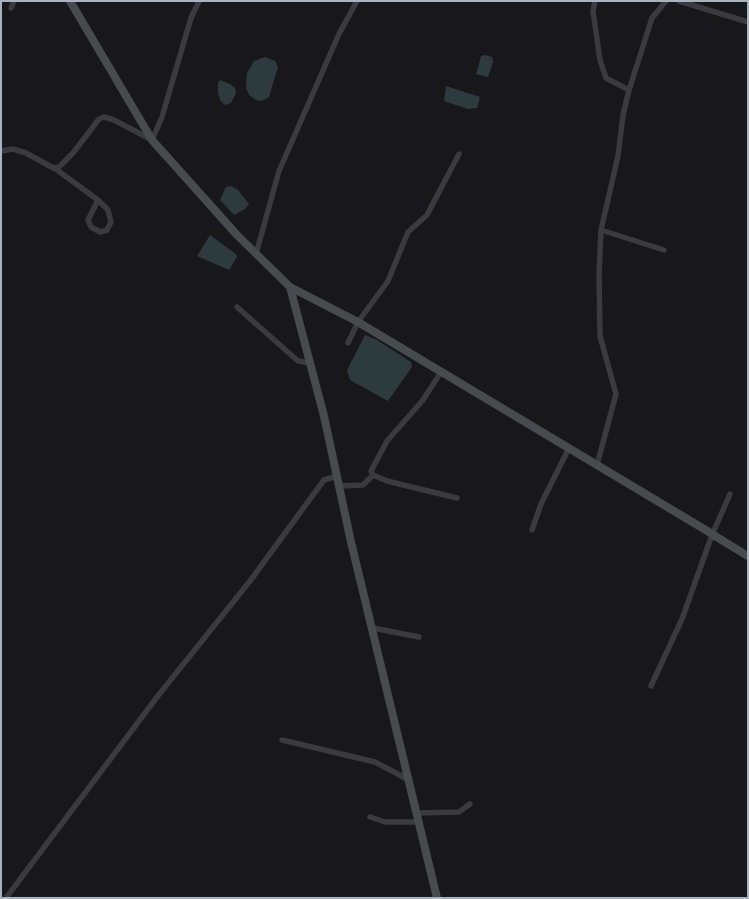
<!DOCTYPE html>
<style>
body{margin:0}
#map{position:relative;width:749px;height:899px;overflow:hidden;background:#18181a;font-family:Arial,sans-serif}
canvas{display:block}
.frame{position:absolute;inset:0;border:2px solid #aab2bb;pointer-events:none}
</style>
<div id="map">
<canvas width="749" height="899"></canvas>
<div class="frame"></div>
</div>
<script>
const g = document.querySelector('canvas').getContext('2d');
g.lineJoin = 'round';
function paint(path, color) {
  g.fillStyle = color;
  g.fill(path, 'evenodd');
}
function poly(rows) {
  const path = new Path2D();
  for (const r of rows) {
    path.moveTo(r[0], r[1]);
    for (let i = 2; i < r.length; i += 2) path.lineTo(r[i], r[i + 1]);
  }
  return path;
}
function trace(path, color, width, dash) {
  g.strokeStyle = color;
  g.lineWidth = width;
  g.lineCap = dash ? 'butt' : 'round';
  g.setLineDash(dash || []);
  g.stroke(path);
}
paint(poly([
 [485,55,492,57,493,62,488,77,476,74,481,56],
 [265,57,275,61,278,67,269,97,262,101,256,100,249,95,246,88,247,73,254,61],
 [220,80,230,84,235,88,236,93,231,103,225,105,220,100,218,93,218,83],
 [446,86,480,97,477,108,468,109,444,101],
 [231,186,238,190,249,204,245,209,234,215,220,200,226,187],
 [210,235,236,254,237,257,229,270,197,256],
 [365,335,377,340,411,362,412,367,388,401,350,380,347,370]
]), '#2d3b3f');
trace(poly([
 [595,1,593,11,600,60,606,78,629,90,623,115,618,156,601,230,599,274,600,336,616,394,597,465],
 [679,1,748,22],
 [11,8,14,1],
 [629,90,652,18,666,1],
 [1,151,13,149,26,153,57,170,98,200,108,210,111,222,107,230,100,232,91,227,88,220,98,200],
 [53,168,59,167,73,153,99,119,104,117,114,120,152,140,162,117,191,18,199,1],
 [601,230,664,250],
 [256,254,279,171,339,34,357,1],
 [237,307,298,361,309,363],
 [348,343,358,322,388,281,408,232,427,215,459,154],
 [441,372,423,400,387,441,371,471,373,475,387,481,457,498],
 [340,486,363,485,373,475],
 [532,530,541,504,569,448],
 [373,628,419,637],
 [651,686,682,619,712,535,730,494],
 [282,740,375,762,409,780],
 [417,813,459,812,470,804],
 [370,817,385,822,419,822],
 [6,898,157,697,250,581,324,480,337,476]
]), '#393b40', 5.5);
trace(poly([
 [70,1,152,140,237,235,290,287,358,322,709,532],
 [290,287,324,416,351,542,437,898],
 [715,536,748,556]
]), '#474b50', 8);
trace(poly([
 [709,532,715,536]
]), '#474b50', 8);
</script>
